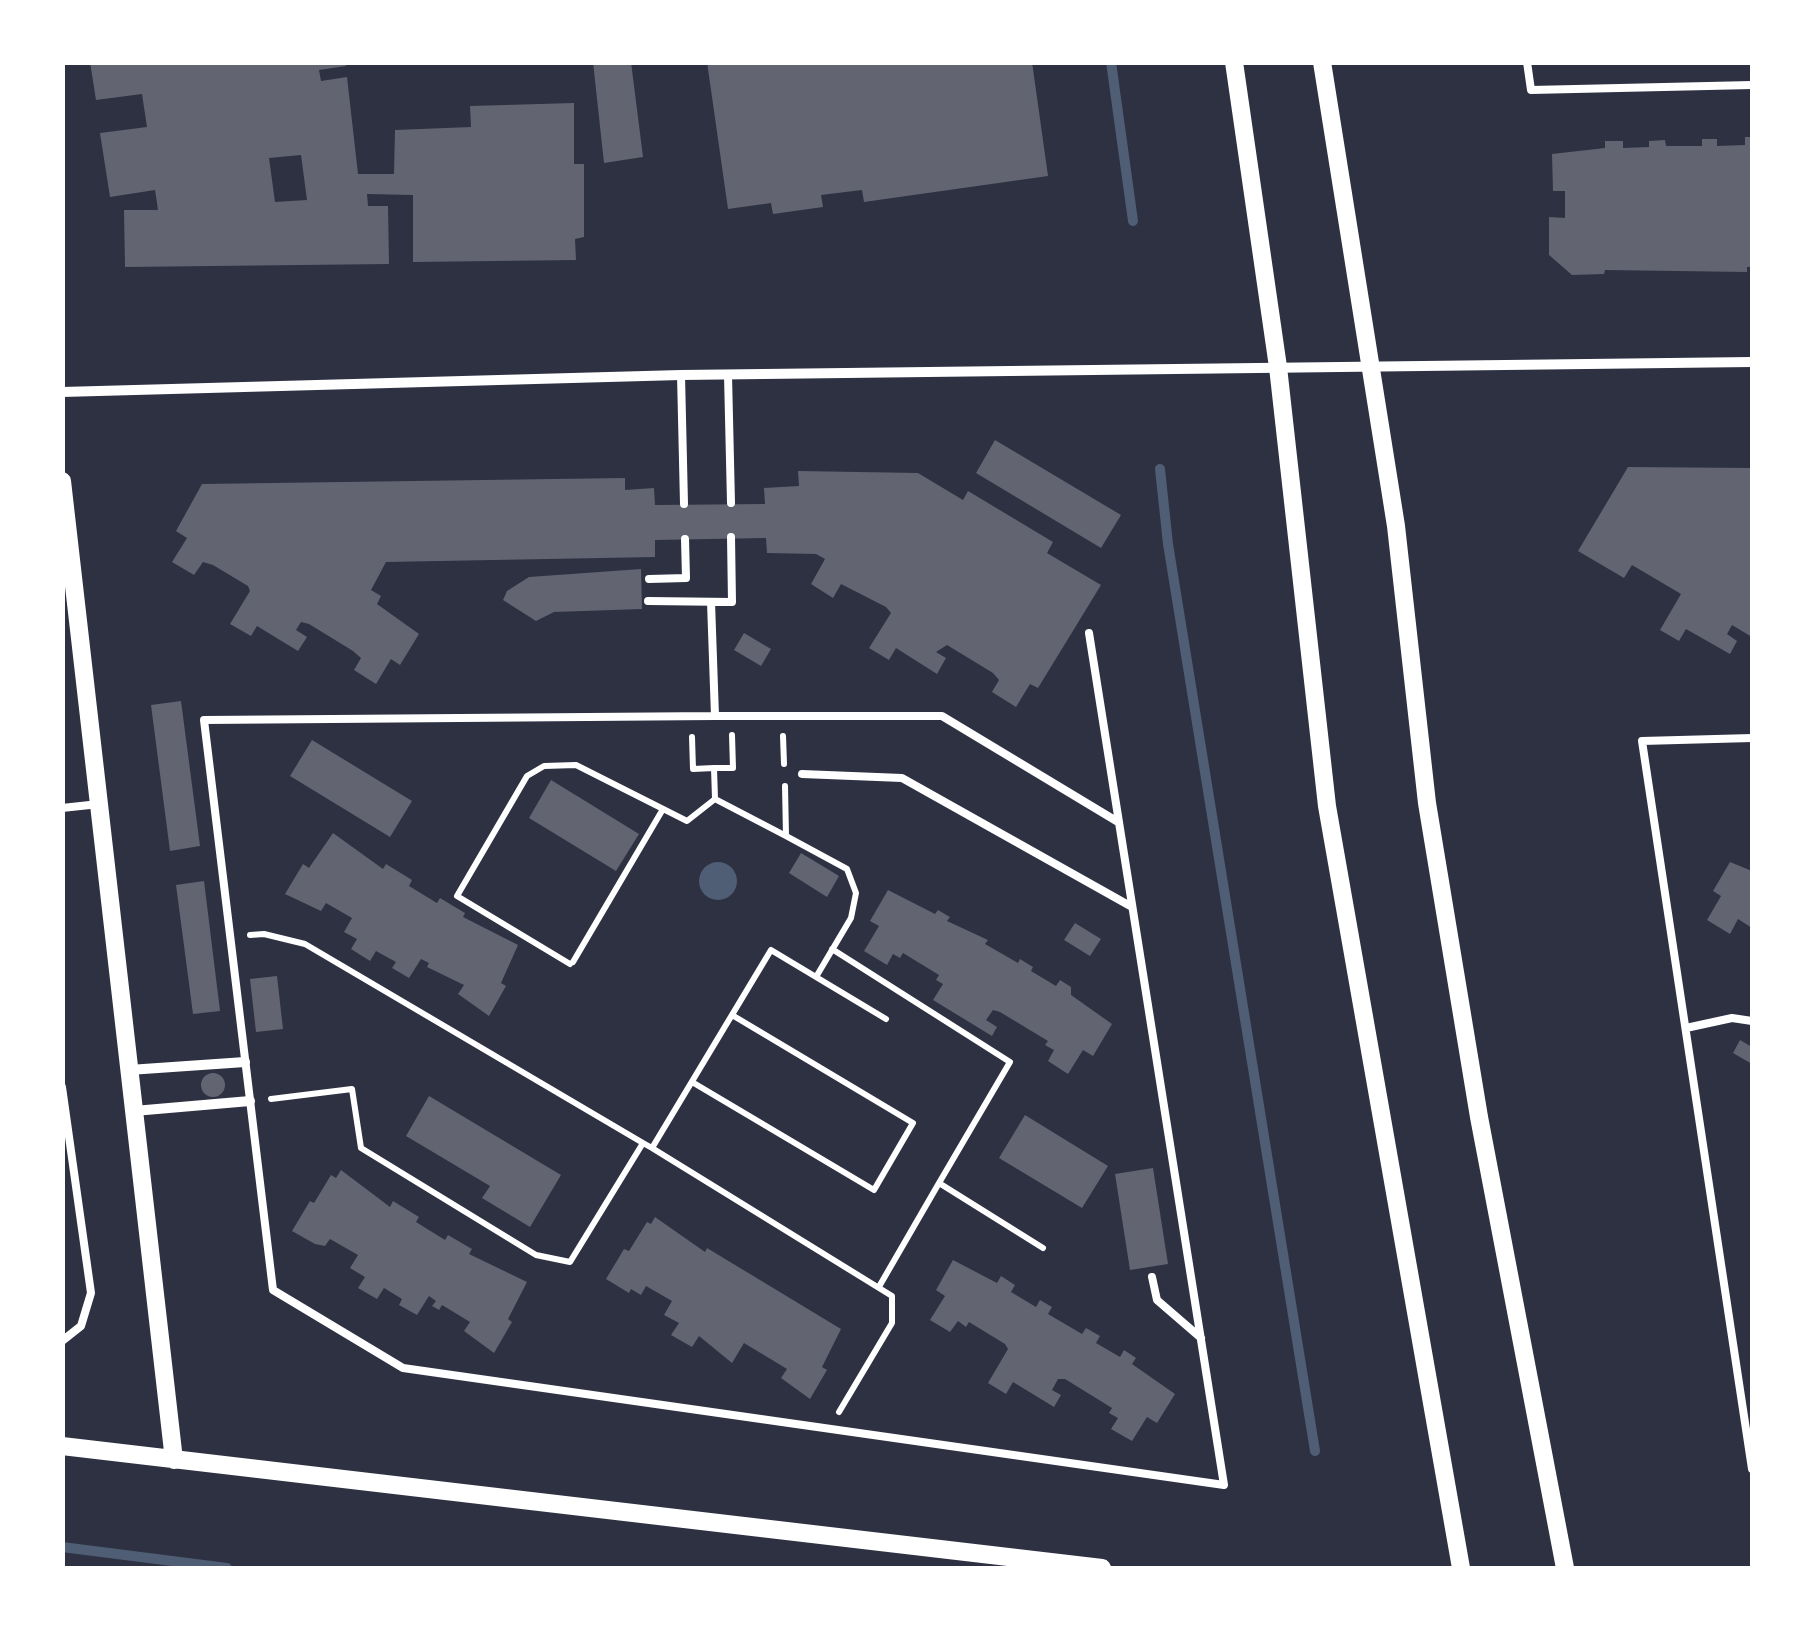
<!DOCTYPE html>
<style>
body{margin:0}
#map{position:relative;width:1815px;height:1631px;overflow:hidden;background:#2d3142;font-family:Inter,sans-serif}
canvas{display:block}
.frame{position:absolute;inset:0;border:65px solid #fff;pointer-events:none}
</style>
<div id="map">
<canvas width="1815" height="1631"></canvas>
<div class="frame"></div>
</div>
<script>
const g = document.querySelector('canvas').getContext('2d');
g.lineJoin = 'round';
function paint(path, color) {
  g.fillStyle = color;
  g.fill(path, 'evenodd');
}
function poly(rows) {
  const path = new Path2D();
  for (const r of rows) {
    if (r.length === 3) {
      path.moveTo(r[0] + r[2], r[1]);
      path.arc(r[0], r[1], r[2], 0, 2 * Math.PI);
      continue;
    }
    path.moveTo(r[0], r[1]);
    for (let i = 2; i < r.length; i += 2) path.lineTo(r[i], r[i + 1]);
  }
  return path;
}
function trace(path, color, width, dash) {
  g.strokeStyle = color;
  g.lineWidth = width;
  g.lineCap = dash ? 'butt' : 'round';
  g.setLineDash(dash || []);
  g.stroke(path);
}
paint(poly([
 [718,881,19]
]), '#4f5d75');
trace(poly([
 [1111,62,1133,221],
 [1160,469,1168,544,1315,1451],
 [62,1547,227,1568]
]), '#4f5d75', 10);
paint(poly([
 [90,62,345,62,346,66,319,70,321,81,347,77,358,174,394,174,395,130,471,127,470,106,574,103,574,164,584,164,584,237,575,239,576,260,413,262,413,195,367,194,368,206,388,206,389,264,125,267,124,210,158,210,155,190,110,197,100,133,147,127,142,94,96,100],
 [301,155,307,200,275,202,269,158],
 [593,62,631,62,643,157,604,163],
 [707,62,1032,62,1048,176,864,202,862,190,821,195,823,207,773,214,771,203,728,209],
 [1745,137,1752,137,1752,267,1747,267,1747,272,1605,270,1604,274,1572,275,1549,255,1549,217,1565,218,1565,191,1553,191,1552,154,1605,148,1605,141,1623,141,1623,148,1649,147,1649,141,1665,140,1666,146,1702,146,1702,139,1717,139,1717,146,1745,145],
 [995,440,1121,515,1101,548,976,473],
 [1628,467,1752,468,1752,637,1732,625,1727,634,1737,641,1730,654,1686,629,1679,641,1660,630,1681,594,1632,565,1624,578,1578,551],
 [798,471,918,473,963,500,968,491,1053,542,1047,553,1101,585,1038,688,1030,684,1016,707,992,692,999,680,993,673,947,645,936,652,946,658,937,674,896,648,889,660,869,648,891,613,886,607,841,584,833,598,811,584,825,559,816,554,767,553,766,538,655,540,655,557,386,562,371,590,381,596,377,604,419,634,400,665,391,659,376,684,354,670,361,658,353,651,309,624,301,622,296,630,307,637,298,651,257,626,251,636,230,624,250,591,248,586,213,565,203,562,194,575,172,562,187,538,176,531,202,484,625,478,625,490,654,488,655,505,765,504,764,488,799,486],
 [641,569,642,609,554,612,536,621,503,600,507,591,529,577],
 [744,633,771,649,761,666,734,650],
 [181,701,200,846,170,851,151,705],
 [312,740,412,801,390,837,290,776],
 [551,780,639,834,616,871,529,818],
 [333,833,383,869,386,864,412,880,409,886,437,903,440,898,465,913,463,917,518,945,501,983,506,986,489,1016,458,994,464,985,427,967,429,963,421,959,409,978,392,968,396,962,376,951,370,961,351,949,357,939,344,932,352,918,326,903,321,911,285,894,303,864,309,868],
 [801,853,839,876,827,897,789,873],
 [1730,862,1752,871,1752,928,1738,919,1730,934,1707,920,1721,896,1713,891],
 [204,881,220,1011,193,1014,176,885],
 [888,890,935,914,938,910,950,917,947,921,988,940,985,944,1018,963,1020,959,1033,967,1031,971,1056,986,1060,980,1071,987,1071,995,1112,1024,1093,1056,1083,1050,1068,1074,1048,1061,1054,1050,1045,1045,1048,1041,1000,1012,993,1010,986,1020,997,1027,992,1036,933,1000,943,984,936,980,939,975,903,953,900,958,893,954,887,965,864,951,879,926,870,921],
 [1075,923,1101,939,1090,956,1064,940],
 [277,976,283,1029,256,1032,250,979],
 [1740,1040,1752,1047,1752,1064,1733,1053],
 [213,1085,12],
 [429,1096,561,1175,530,1227,482,1198,490,1186,406,1136],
 [1025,1115,1108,1166,1082,1208,999,1158],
 [1153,1168,1168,1264,1130,1270,1115,1174],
 [341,1170,390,1207,393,1201,419,1217,416,1222,445,1240,448,1235,472,1249,469,1254,527,1282,508,1319,512,1322,494,1353,464,1331,470,1322,442,1305,439,1310,432,1306,436,1301,429,1296,417,1315,399,1305,402,1299,384,1288,377,1299,358,1288,365,1277,350,1268,358,1255,330,1239,325,1246,315,1244,292,1231,310,1201,314,1203,331,1175,336,1178],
 [655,1217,705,1252,707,1248,841,1329,822,1367,827,1370,810,1399,781,1378,787,1369,744,1343,732,1363,699,1336,692,1347,671,1335,679,1323,664,1315,672,1301,646,1286,641,1295,631,1289,629,1293,606,1279,624,1249,629,1251,647,1222,651,1224],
 [953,1260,997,1283,1001,1276,1015,1285,1011,1292,1036,1307,1040,1300,1052,1307,1048,1314,1082,1334,1086,1328,1100,1336,1096,1343,1120,1357,1124,1350,1136,1358,1132,1364,1175,1394,1157,1423,1147,1417,1132,1441,1111,1429,1118,1418,1109,1413,1112,1408,1065,1379,1058,1379,1052,1390,1061,1395,1054,1407,1013,1382,1006,1394,988,1383,1008,1349,1005,1344,969,1322,966,1327,958,1321,950,1332,930,1320,945,1296,936,1290]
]), '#626471');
trace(poly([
 [783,736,784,764],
 [692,737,693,769,714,768],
 [785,786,786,836,847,869,856,893,851,918,816,977],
 [715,799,714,768,733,768,732,735],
 [250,935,264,934,305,944,643,1143],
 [832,949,1010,1062,939,1183],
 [573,962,663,809],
 [570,964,457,896,527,776,544,766,576,765,687,821,715,799,786,836],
 [692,1082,874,1190,913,1123,732,1015],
 [271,1099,352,1089,361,1148,536,1255,570,1262,643,1143,652,1148,771,950,886,1019],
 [652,1148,892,1296,892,1323,839,1412],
 [880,1285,939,1183,1043,1248]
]), '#fff', 6);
trace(poly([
 [1527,62,1531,90,1752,85],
 [681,375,684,504],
 [728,375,731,503],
 [649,579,686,578,685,539],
 [648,601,732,602,731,537],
 [711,602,715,716,204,720,273,1290,403,1368,1224,1485,1089,633],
 [715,716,942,716,1118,822],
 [1752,738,1642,741,1752,1469],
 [802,774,902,778,1132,907],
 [62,808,99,804],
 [1686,1028,1732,1018,1752,1021],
 [62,1087,91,1293,81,1326,62,1341],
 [1152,1277,1157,1300,1201,1338]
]), '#fff', 8);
trace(poly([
 [62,392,681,375,1752,362],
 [129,1070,245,1062],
 [134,1111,250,1101]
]), '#fff', 10);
trace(poly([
 [1234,62,1278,367,1327,806,1461,1568],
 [1322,62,1396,526,1427,803,1479,1117,1565,1568],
 [62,481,174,1460],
 [62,1446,1102,1568]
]), '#fff', 18);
</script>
